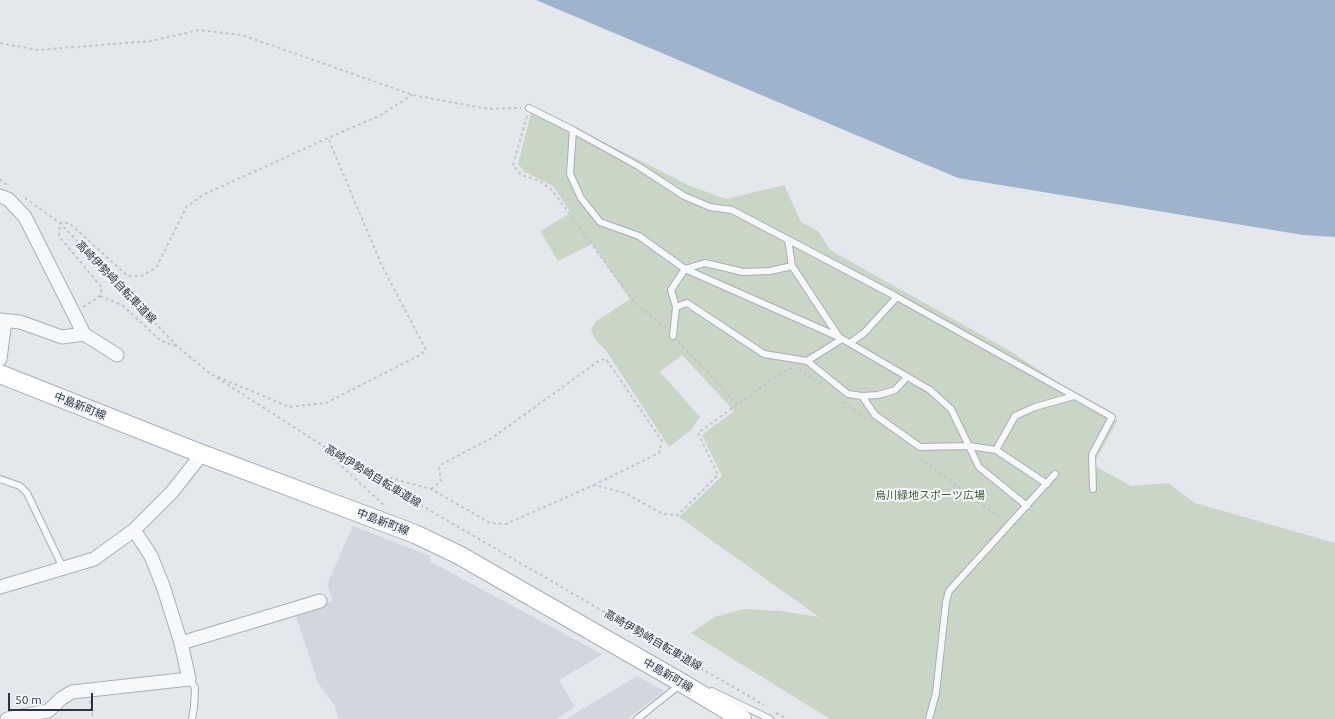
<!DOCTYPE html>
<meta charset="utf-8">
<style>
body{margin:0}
#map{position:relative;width:1335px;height:719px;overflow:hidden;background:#e4e7ec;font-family:Ubuntu,sans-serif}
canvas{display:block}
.scale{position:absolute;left:8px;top:693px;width:85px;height:18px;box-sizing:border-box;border:2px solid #2b3445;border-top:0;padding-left:5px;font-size:12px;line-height:14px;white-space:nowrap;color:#2b3445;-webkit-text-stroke:3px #f4f6f9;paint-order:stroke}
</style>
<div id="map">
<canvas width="1335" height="719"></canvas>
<div class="scale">50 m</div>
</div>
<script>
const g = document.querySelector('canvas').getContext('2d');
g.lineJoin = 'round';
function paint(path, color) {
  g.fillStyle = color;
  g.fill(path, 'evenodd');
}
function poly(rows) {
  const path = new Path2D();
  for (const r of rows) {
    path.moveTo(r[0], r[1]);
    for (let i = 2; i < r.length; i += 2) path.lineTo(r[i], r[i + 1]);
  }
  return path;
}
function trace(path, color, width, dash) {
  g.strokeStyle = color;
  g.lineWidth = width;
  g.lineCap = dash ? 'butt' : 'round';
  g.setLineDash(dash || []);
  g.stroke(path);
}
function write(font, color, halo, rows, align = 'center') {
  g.font = font + ' Ubuntu,"Noto Sans JP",sans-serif';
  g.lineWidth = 4;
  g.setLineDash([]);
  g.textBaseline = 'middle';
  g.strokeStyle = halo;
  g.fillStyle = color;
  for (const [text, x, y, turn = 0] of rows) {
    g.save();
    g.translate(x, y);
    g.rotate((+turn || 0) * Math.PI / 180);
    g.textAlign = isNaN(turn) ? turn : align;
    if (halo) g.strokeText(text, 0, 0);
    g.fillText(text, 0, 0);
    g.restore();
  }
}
paint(poly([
 [353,526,430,556,431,562,602,654,595,659,559,680,575,707,556,719,339,719,337,715,335,706,318,683,295,613,333,601,327,584],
 [637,676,664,691,627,719,566,719]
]), '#d2d6de');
paint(poly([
 [533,106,690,186,726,199,784,185,801,222,818,231,830,250,1010,351,1117,421,1093,465,1131,486,1168,483,1195,503,1335,543,1335,719,830,719,691,633,715,617,745,609,780,611,819,617,679,517,722,476,702,435,734,411,682,355,660,372,700,417,691,430,669,447,605,349,597,342,591,330,595,322,630,299,592,244,558,261,540,231,571,213,553,186,525,172,518,164]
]), '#c9d6c5');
paint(poly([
 [536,0,1335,0,1335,237,1303,235,958,178]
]), '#9fb4cc');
const lane = poly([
 [529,108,573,130,638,166,684,196,710,207,732,210,897,297,1112,417,1092,455,1093,489],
 [573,130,570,174,581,198,600,222,639,236,685,269,839,337,930,390,951,409,969,446,996,450,1047,484],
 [788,239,792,266,839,337],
 [676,307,687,303,764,354,807,361,842,339],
 [673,336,676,307,671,290,685,269,705,263,743,272,770,271,792,266],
 [850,343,864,333,897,297],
 [807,361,848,394,862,396,878,395,895,390,907,377],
 [862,396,875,415,920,447,969,446,979,467,1027,506],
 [996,450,1015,416,1035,407,1074,396],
 [0,479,20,486,27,493,63,568],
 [189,679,195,688,194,707,192,719],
 [712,691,770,719],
 [637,719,681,684],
 [929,719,936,693,946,602,949,591,1055,474]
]);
const street = poly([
 [0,196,8,199,25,217,84,334,117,355],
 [0,320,20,322,62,337,84,334],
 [0,359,5,321],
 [0,587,94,559,134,530,172,492,202,454],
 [181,643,320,601],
 [7,719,48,711,62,698,72,692,189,679,181,643,163,586,151,556,134,530]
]);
const secondary = poly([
 [0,374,202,454,415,534,459,555,682,683,742,719]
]);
trace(lane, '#a9aeb7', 8);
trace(street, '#a9aeb7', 15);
trace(secondary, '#a9aeb7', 20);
trace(poly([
 [0,43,38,50,151,41,199,30,242,35,413,95,488,109,521,108],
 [527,116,513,165,521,175,540,181,552,190,634,302,666,328],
 [0,179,7,185],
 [25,198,60,223,177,346,208,372,331,451,369,473,419,504,764,705],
 [100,296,122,305,161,341,176,346],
 [83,307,100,296,102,288,59,236,60,223,69,223,128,276,141,276,156,268,187,206,205,194,328,138,379,116,412,95],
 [678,341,738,405],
 [799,369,823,386],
 [218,377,289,407,326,403,420,355,426,350,382,266,328,138],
 [844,402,866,419],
 [331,452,333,458,386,507],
 [915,455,1003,520],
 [372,473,431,489,490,523,506,524,594,485,625,493,663,514,678,515,718,475,698,433,781,373,792,368],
 [431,489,441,481,439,468,442,464,492,438,600,360,606,359,662,441,659,453,594,485],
 [90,701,93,719],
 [776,713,787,719]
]), '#c2c5cb', 2, [3, 3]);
trace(lane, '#f7f8fa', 6);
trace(street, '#f7f8fa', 13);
trace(secondary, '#fff', 18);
write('11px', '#2b3445', '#f4f6f9', [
 ["高崎伊勢崎自転車道線",116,282,46],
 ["中島新町線",80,406,22],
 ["高崎伊勢崎自転車道線",373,476,31],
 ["中島新町線",383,522,21],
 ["高崎伊勢崎自転車道線",653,640,30],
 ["中島新町線",668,675,30]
]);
write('11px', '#3f6138', '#f4f6f9', [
 ["烏川緑地スポーツ広場",930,495]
]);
</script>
